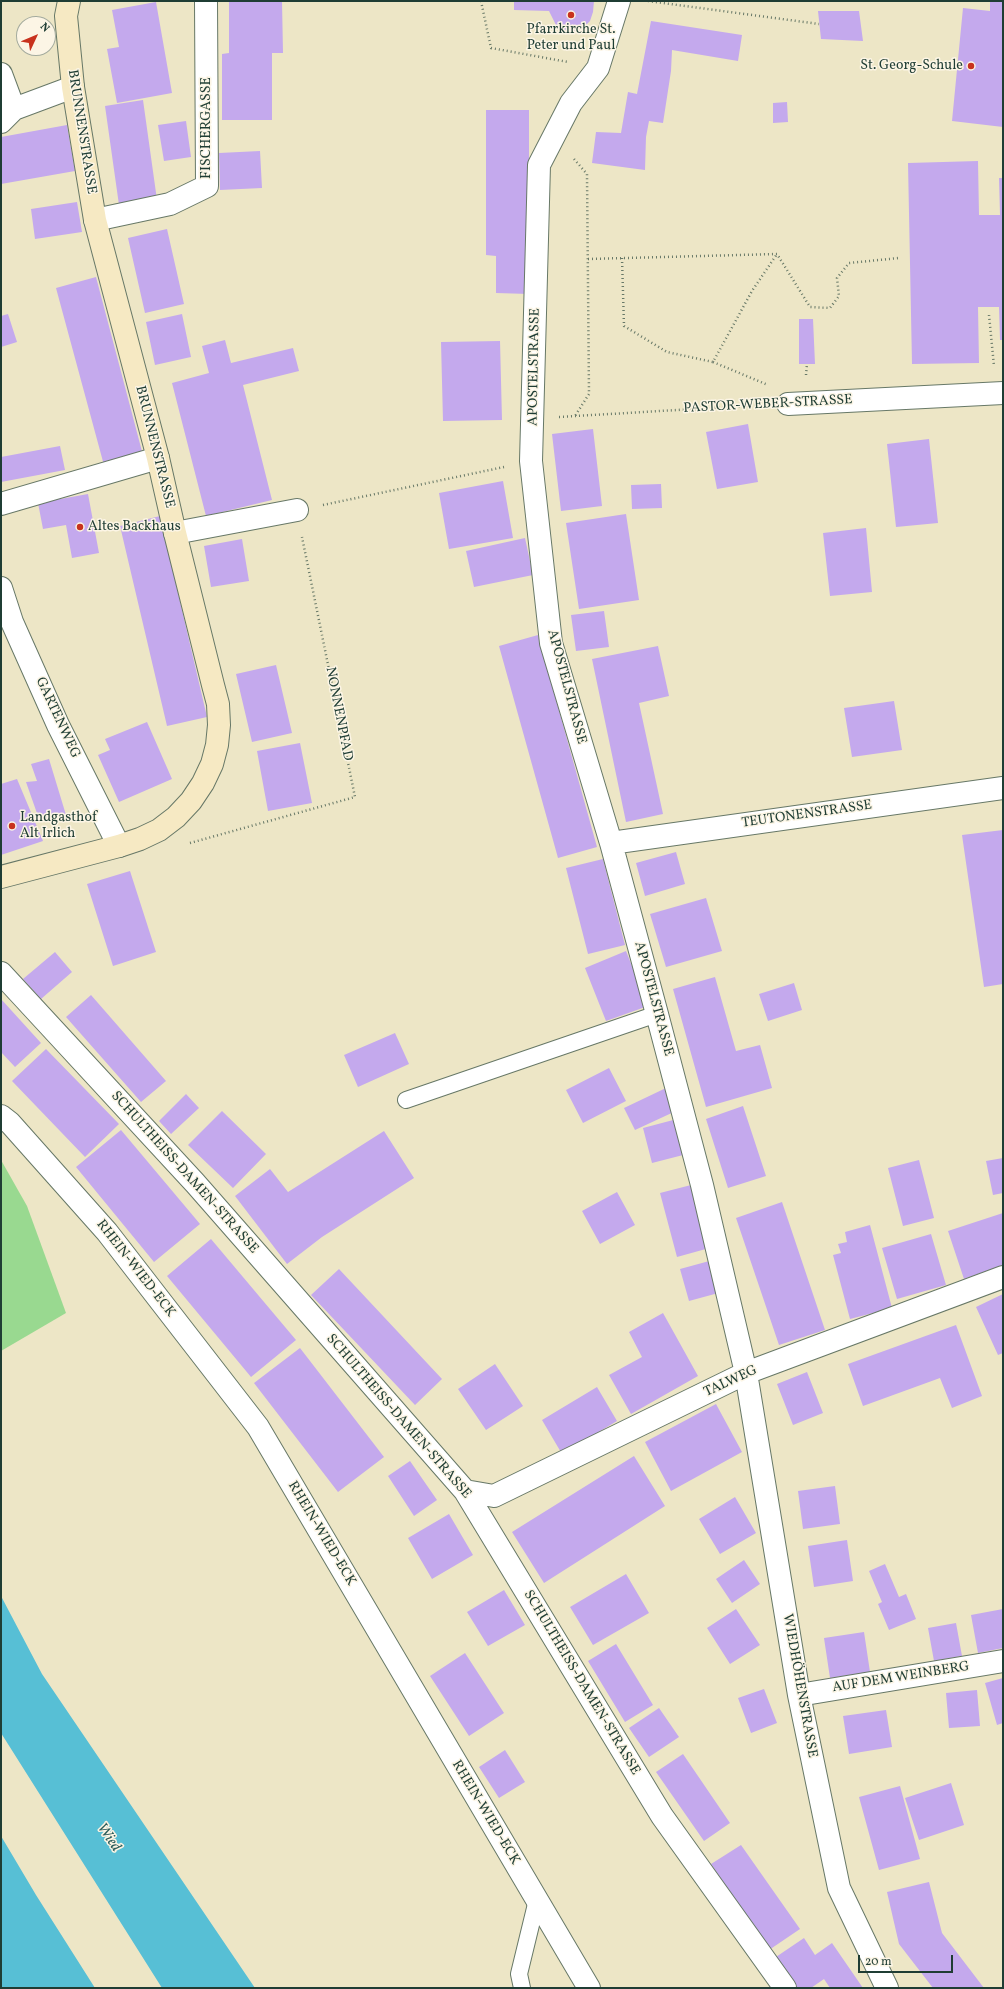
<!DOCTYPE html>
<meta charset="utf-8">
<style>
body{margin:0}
#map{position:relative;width:1004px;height:1989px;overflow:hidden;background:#ede6c6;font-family:Vollkorn,serif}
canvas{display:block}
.frame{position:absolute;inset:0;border:2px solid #1f3d34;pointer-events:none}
.north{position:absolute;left:16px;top:16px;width:40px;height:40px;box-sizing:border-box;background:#fcf5e5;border:1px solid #a4ab9e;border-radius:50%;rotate:46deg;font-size:11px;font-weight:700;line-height:16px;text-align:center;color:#1f3d34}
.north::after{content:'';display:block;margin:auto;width:14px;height:18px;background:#c8321e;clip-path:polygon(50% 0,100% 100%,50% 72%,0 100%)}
.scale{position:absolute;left:858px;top:1955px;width:95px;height:18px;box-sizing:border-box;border:2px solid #1f3d34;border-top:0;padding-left:5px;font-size:12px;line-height:14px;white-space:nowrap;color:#1f3d34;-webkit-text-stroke:3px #fcf5e5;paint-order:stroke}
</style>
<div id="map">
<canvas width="1004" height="1989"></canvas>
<div class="frame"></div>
<div class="north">N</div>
<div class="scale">20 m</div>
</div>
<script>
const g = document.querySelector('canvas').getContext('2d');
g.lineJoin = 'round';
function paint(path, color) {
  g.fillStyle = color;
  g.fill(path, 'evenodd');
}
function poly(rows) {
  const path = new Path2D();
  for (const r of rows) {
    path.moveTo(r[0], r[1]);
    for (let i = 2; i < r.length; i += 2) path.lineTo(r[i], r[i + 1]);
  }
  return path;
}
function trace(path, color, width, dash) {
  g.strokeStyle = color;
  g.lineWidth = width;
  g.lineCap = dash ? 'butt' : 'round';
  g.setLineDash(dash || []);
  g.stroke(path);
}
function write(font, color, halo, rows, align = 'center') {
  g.font = font + ' Vollkorn,serif';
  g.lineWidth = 3;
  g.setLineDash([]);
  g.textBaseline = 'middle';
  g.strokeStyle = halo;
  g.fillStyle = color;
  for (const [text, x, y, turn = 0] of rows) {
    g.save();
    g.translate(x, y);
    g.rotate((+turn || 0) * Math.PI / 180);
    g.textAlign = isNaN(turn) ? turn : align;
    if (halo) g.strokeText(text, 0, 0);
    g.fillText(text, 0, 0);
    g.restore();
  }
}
paint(poly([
 [1,1160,27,1206,66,1313,1,1351]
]), '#99d990');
paint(poly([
 [1,1596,42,1674,255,1988,162,1988,1,1733],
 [1,1836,36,1895,95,1988,1,1988]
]), '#57bfd5');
paint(poly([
 [229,1,282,1,283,53,272,53,272,120,222,120,222,54,229,53],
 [514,1,594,1,593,12,590,21,586,25,578,30,571,31,562,29,556,25,549,11,514,10],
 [990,1,1003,1,1003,127,952,121,963,8,990,11],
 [156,2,172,93,117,103,107,49,119,47,112,10],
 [818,11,859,11,863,41,821,39],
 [651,21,742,35,738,61,672,50,671,71,663,123,649,121,646,137,645,170,592,163,596,132,621,133,628,92,637,94],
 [143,100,157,200,119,205,105,106],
 [787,102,788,122,773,123,773,103],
 [486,110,529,110,529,294,496,293,496,256,486,255],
 [186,121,191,157,164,161,158,125],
 [67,125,75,171,1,184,1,137],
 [260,151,262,188,220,190,219,153],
 [978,161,979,215,1000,215,999,178,1003,178,1003,340,1000,340,999,307,978,307,979,363,912,364,908,163],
 [77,202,82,232,35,239,31,209],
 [167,229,184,304,145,313,128,238],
 [96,277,144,459,105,469,56,288],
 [8,314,17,342,1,347,1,316],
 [182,314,191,357,155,365,146,322],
 [799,319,813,319,815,364,799,364],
 [225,340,231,363,293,348,299,371,243,385,272,500,206,516,172,383,209,373,202,346],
 [500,341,502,420,443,421,441,342],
 [748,424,758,482,717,489,706,432],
 [593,429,602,506,561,511,552,434],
 [929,439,938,523,896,527,887,444],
 [60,446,65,470,1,482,1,457],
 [503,481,513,538,449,549,439,493],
 [661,484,662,508,632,509,631,485],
 [88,494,99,553,72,558,66,525,43,529,38,503],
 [626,514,639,600,579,609,566,523],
 [160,516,207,717,167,726,120,526],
 [866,528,872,592,830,596,823,533],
 [525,538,533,575,474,587,466,551],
 [242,539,249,581,211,587,204,546],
 [604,611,609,647,576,651,571,615],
 [538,635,597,847,558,858,499,646],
 [658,646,669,696,639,703,663,814,626,822,592,659],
 [276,665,292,733,252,742,236,674],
 [894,701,902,750,852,757,844,708],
 [147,722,172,779,119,802,98,755,110,750,105,739],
 [300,743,312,803,268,811,257,751],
 [49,759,66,815,39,819,26,782,37,781,31,764],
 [17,779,43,841,1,855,1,784],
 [1003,830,1003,984,984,987,962,835],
 [676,852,685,884,645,896,636,863],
 [603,859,625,945,588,954,566,868],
 [130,871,156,952,113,966,87,884],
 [706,898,722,951,666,967,650,914],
 [626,951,648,1006,606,1021,585,968],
 [55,952,72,972,41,999,23,979],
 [715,977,736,1051,760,1045,772,1088,706,1107,673,989],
 [794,983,802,1010,768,1021,759,994],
 [91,995,166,1081,141,1102,66,1017],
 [1,999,41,1043,15,1067,1,1052],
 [395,1033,409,1064,358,1087,344,1055],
 [46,1049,119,1124,85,1157,12,1081],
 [609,1068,626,1101,583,1123,566,1090],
 [666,1088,676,1111,635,1130,624,1108],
 [186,1094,199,1108,171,1134,159,1121],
 [743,1106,766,1176,728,1188,706,1119],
 [222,1111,266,1154,233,1188,188,1145],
 [677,1119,687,1154,652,1163,643,1128],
 [121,1130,200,1224,154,1262,76,1167],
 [384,1131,414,1178,322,1237,287,1264,235,1196,270,1169,288,1192],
 [1003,1158,1003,1193,993,1195,986,1161],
 [919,1160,934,1218,903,1226,888,1168],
 [695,1184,713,1247,677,1257,660,1193],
 [617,1192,635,1225,600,1244,582,1211],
 [782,1202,825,1330,779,1345,736,1218],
 [1003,1213,1003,1265,964,1279,948,1231],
 [870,1225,892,1308,850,1319,833,1255,841,1253,838,1244,847,1242,845,1232],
 [931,1234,946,1285,897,1299,882,1248],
 [211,1239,296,1340,251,1377,167,1276],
 [713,1260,722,1292,689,1301,680,1269],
 [339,1269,442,1379,415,1405,311,1295],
 [1003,1294,1003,1353,998,1355,976,1307],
 [663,1313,698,1376,631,1414,609,1375,642,1357,629,1332],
 [956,1325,982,1396,952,1408,940,1378,863,1406,848,1364],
 [300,1348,384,1457,338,1492,254,1383],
 [495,1364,523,1406,486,1430,458,1389],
 [807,1372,823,1413,793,1425,777,1384],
 [597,1387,617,1421,562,1454,542,1420],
 [716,1404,742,1452,671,1491,645,1442],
 [634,1456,665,1506,544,1583,512,1532],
 [410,1461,437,1500,414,1516,388,1476],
 [835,1486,840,1524,803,1529,798,1491],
 [735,1497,756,1533,720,1554,699,1519],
 [449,1514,473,1555,432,1579,408,1538],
 [847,1540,853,1581,814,1587,808,1546],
 [744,1560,760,1584,732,1603,716,1579],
 [885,1564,899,1597,906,1594,916,1619,889,1630,878,1604,882,1602,869,1571],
 [626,1574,649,1613,593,1645,570,1607],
 [504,1590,525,1625,488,1646,467,1612],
 [736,1609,760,1645,730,1664,707,1628],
 [1003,1609,1003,1648,978,1653,971,1615],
 [956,1623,962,1656,934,1661,928,1628],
 [864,1632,870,1672,830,1678,824,1638],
 [616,1644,653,1705,625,1722,588,1661],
 [465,1653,504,1713,469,1736,430,1676],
 [1003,1678,1003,1723,997,1725,985,1683],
 [764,1689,777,1723,751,1733,738,1698],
 [977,1690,980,1726,949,1728,946,1693],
 [659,1708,679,1737,649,1757,629,1728],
 [886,1710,892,1747,849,1754,843,1716],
 [505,1750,525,1782,499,1798,479,1767],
 [683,1754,730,1823,704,1841,656,1772],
 [951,1783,964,1825,919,1840,905,1798],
 [900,1786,920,1859,879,1870,859,1797],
 [741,1845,800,1929,769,1950,711,1864],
 [929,1882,942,1933,984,1988,933,1988,899,1944,887,1892],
 [804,1938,815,1955,832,1943,863,1988,830,1988,824,1979,811,1988,793,1988,773,1959]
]), '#c4a9ed');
const lane = poly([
 [406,1100,657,1014],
 [522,1988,519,1974,537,1900]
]);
const street = poly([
 [619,1,598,68,571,103,539,165,531,461,551,643,611,843,657,1014,702,1185,746,1373,799,1695,839,1888,887,1988],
 [1,74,14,109],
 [1,122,14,109,73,87],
 [95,220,170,204,207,186,206,1],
 [788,404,1003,393],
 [1,504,158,458],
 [175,533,297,510],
 [1,588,12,622,58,725,119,846],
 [611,843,1003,788],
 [1,973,195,1183,465,1491,662,1816,785,1988],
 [1,1116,10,1123,107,1232,258,1427,589,1988],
 [465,1491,494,1496,746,1373,1003,1277],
 [799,1695,1003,1661]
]);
const secondary = poly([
 [1,877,119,846,140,839,159,830,176,817,191,801,203,783,212,764,217,745,219,725,218,704,213,685,175,533,158,458,95,220,73,87,66,16,69,1]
]);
trace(lane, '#677867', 18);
trace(street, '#677867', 24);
trace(secondary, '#677867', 24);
trace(poly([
 [481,1,491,48,568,62],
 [648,1,819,24],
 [574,159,587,174,589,394,575,416],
 [622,258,624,326,667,352,713,362,752,291,777,254],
 [588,259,777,254,810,307,830,308,839,296,837,278,849,263,899,258],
 [989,315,994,366],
 [713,362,768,385],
 [806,375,807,364],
 [559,417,762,405],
 [323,505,504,467],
 [190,843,355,797,302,537]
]), '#677867', 2.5, [1, 3]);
trace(lane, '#fff', 16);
trace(street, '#fff', 22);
trace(secondary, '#f6e9c3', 22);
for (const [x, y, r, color] of [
 [571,15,4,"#c8321e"],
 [971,66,4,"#c8321e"],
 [80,527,4,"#c8321e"],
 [12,826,4,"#c8321e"]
]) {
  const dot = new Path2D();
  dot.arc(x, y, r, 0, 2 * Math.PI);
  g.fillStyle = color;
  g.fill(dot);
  trace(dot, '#fcf5e5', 1.5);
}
write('14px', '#1f3d34', '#fcf5e5', [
 ["Pfarrkirche St.",571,30,"center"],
 ["Peter und Paul",571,46,"center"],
 ["St. Georg-Schule",963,66,"right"],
 ["Altes Backhaus",88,527],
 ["Landgasthof",20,818],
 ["Alt Irlich",20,834]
], 'left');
write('14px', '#1f3d34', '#fcf5e5', [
 ["FISCHERGASSE",207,128,-90],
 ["BRUNNENSTRASSE",81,132,81],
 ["APOSTELSTRASSE",535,367,-89],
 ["PASTOR-WEBER-STRASSE",768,405,-3],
 ["BRUNNENSTRASSE",154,447,76],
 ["APOSTELSTRASSE",566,687,75],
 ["NONNENPFAD",338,714,79],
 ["GARTENWEG",57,718,65],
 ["TEUTONENSTRASSE",807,815,-8],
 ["APOSTELSTRASSE",653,999,75],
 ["SCHULTHEISS-DAMEN-STRASSE",184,1173,48],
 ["RHEIN-WIED-ECK",135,1269,52],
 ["TALWEG",731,1382,-25],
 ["SCHULTHEISS-DAMEN-STRASSE",398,1417,49],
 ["RHEIN-WIED-ECK",321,1534,59],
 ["AUF DEM WEINBERG",901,1678,-9],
 ["SCHULTHEISS-DAMEN-STRASSE",581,1683,59],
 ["WIEDHÖHENSTRASSE",799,1686,80],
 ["RHEIN-WIED-ECK",485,1813,59]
]);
write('italic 15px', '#2d5e5c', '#fcf5e5', [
 ["Wied",108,1838,55]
]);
</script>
